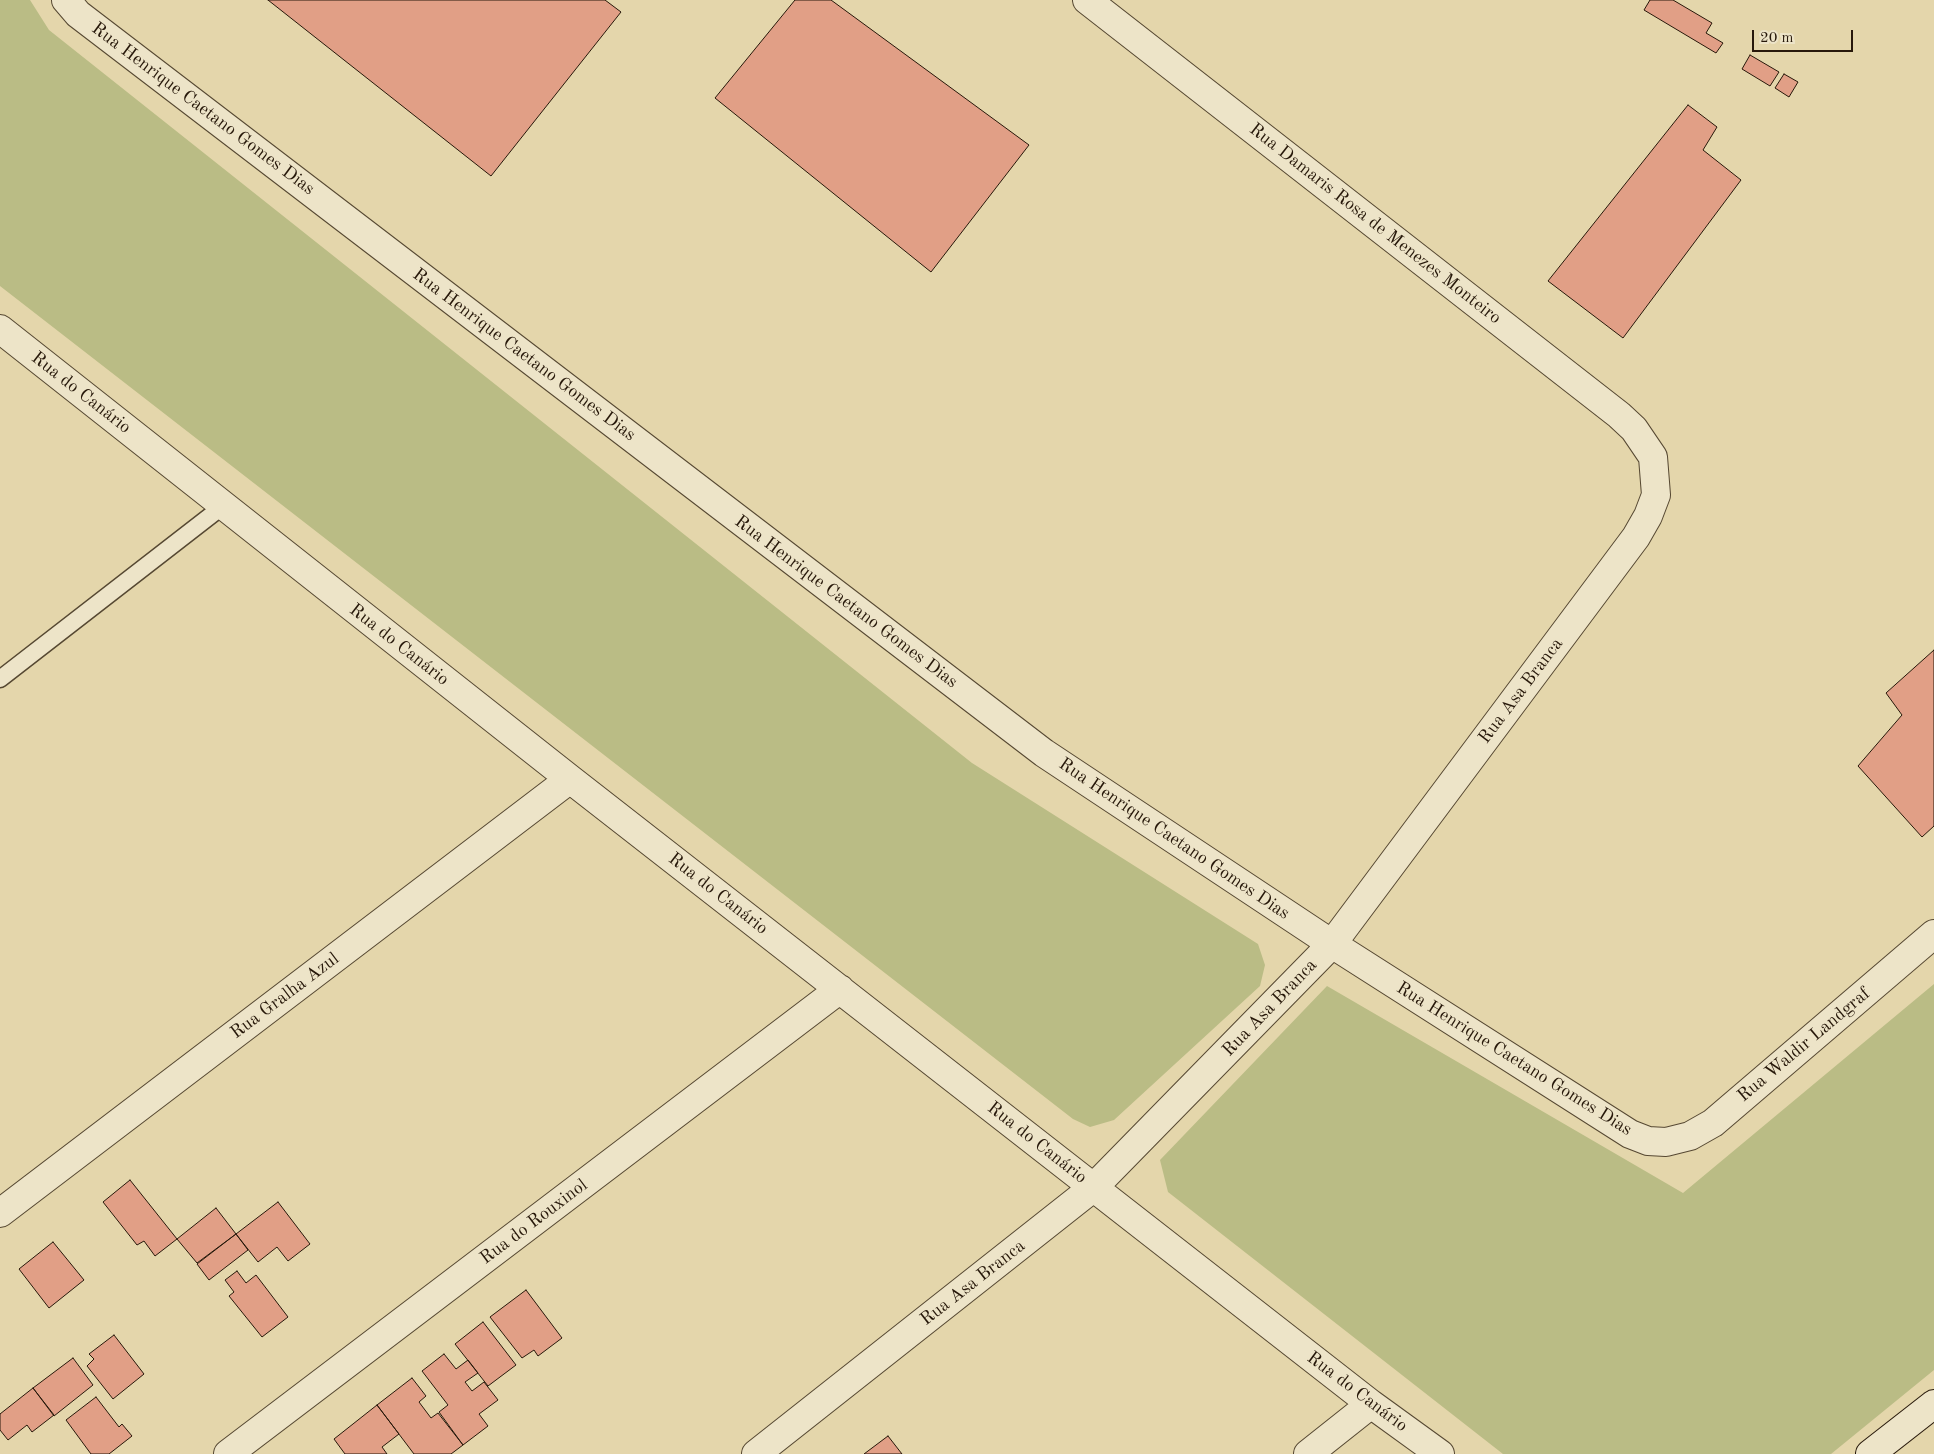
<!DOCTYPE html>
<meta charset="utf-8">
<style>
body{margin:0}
#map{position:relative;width:1934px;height:1454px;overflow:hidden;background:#e4d6ab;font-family:"Old Standard TT",serif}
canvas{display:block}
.scale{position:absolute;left:1752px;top:30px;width:101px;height:22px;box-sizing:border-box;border:2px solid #27180a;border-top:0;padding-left:6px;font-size:15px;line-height:18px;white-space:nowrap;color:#27180a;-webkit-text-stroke:4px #ede4c8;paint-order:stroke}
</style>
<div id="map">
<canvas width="1934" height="1454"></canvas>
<div class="scale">20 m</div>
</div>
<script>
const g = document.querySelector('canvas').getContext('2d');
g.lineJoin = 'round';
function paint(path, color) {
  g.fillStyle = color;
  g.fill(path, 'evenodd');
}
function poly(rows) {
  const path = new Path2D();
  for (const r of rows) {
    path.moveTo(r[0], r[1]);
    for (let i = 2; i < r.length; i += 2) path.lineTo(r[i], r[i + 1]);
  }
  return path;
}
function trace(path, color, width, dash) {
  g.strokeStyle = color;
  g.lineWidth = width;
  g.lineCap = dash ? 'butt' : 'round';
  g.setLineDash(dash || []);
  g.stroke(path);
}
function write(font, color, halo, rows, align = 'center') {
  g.font = font + ' "Old Standard TT",serif';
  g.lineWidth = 5;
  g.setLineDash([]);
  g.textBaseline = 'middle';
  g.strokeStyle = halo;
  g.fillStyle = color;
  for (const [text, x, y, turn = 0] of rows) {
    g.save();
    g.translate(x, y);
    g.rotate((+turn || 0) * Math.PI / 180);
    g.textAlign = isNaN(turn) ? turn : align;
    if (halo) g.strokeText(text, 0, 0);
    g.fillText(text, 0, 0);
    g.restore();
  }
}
paint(poly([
 [0,0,30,0,49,30,972,763,1258,944,1265,965,1260,986,1114,1120,1090,1127,1073,1119,0,286],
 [1934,984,1934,1370,1831,1454,1503,1454,1168,1192,1160,1160,1327,986,1683,1193]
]), '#babc85');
const building = poly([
 [268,0,605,0,621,12,491,176,268,0],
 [795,0,831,0,1029,145,931,272,715,98,795,0],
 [1650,0,1673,0,1712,23,1706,33,1723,43,1716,53,1644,10,1650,0],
 [1750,55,1779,72,1770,86,1742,69,1750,55],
 [1784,74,1798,82,1789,97,1775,88,1784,74],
 [1688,105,1717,127,1703,150,1741,180,1623,338,1548,281,1688,105],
 [1934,650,1934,826,1922,837,1858,766,1902,715,1886,693,1934,650],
 [130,1180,177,1239,155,1256,144,1241,137,1245,103,1202,130,1180],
 [278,1202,310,1244,288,1261,277,1247,258,1262,236,1234,278,1202],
 [216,1208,236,1234,197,1263,177,1239,216,1208],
 [236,1234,248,1250,209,1280,197,1264,236,1234],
 [53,1242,84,1280,49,1308,19,1269,53,1242],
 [237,1271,246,1283,256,1275,288,1317,262,1337,229,1296,234,1292,225,1280,237,1271],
 [526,1290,562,1338,538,1356,534,1350,522,1358,490,1317,526,1290],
 [483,1322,516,1365,488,1386,455,1344,483,1322],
 [114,1335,144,1374,113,1399,87,1366,94,1359,89,1354,114,1335],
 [444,1354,456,1369,468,1360,478,1373,465,1382,472,1391,484,1382,498,1400,479,1414,488,1426,463,1445,439,1412,448,1405,422,1371,444,1354],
 [73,1358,93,1385,54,1416,33,1388,73,1358],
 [412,1378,426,1396,419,1402,431,1418,438,1413,463,1445,451,1454,414,1454,377,1405,412,1378],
 [33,1388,54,1415,32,1432,27,1425,8,1440,0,1430,0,1414,33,1388],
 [96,1397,119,1427,122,1424,132,1436,109,1454,91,1454,66,1420,96,1397],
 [377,1405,399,1434,382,1447,387,1454,345,1454,334,1439,377,1405],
 [888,1436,902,1454,864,1454,888,1436]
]);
paint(building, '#e19f86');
trace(building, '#27180a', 1);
const lane = poly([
 [0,679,223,506]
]);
const street = poly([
 [66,0,78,14,1044,753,1332,944,1630,1134,1648,1141,1666,1142,1690,1136,1713,1123,1934,934],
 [0,329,570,779,1371,1404,1440,1454],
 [0,1213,570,779],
 [228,1454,840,989],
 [756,1454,1094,1187,1332,944,1636,537,1648,516,1656,495,1653,457,1634,429,1619,415,1087,0],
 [1308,1454,1371,1404]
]);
const secondary = poly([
 [1870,1454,1934,1404]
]);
trace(lane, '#564832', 19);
trace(street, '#564832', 30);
trace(secondary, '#27180a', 30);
trace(lane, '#ede4c8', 16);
trace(street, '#ede4c8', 28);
trace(secondary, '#ede4c8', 28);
write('18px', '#27180a', '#ede4c8', [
 ["Rua Henrique Caetano Gomes Dias",203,109,37],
 ["Rua Damaris Rosa de Menezes Monteiro",1375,224,38],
 ["Rua Henrique Caetano Gomes Dias",524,355,37],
 ["Rua do Canário",81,393,38],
 ["Rua Henrique Caetano Gomes Dias",846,602,37],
 ["Rua do Canário",399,645,38],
 ["Rua Asa Branca",1521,691,-53],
 ["Rua Henrique Caetano Gomes Dias",1174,839,34],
 ["Rua do Canário",718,894,38],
 ["Rua Gralha Azul",285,996,-37],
 ["Rua Asa Branca",1270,1008,-46],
 ["Rua Waldir Landgraf",1804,1045,-40],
 ["Rua Henrique Caetano Gomes Dias",1514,1059,32],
 ["Rua do Canário",1037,1143,38],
 ["Rua do Rouxinol",534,1222,-37],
 ["Rua Asa Branca",973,1283,-38],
 ["Rua do Canário",1357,1392,37]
]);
</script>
